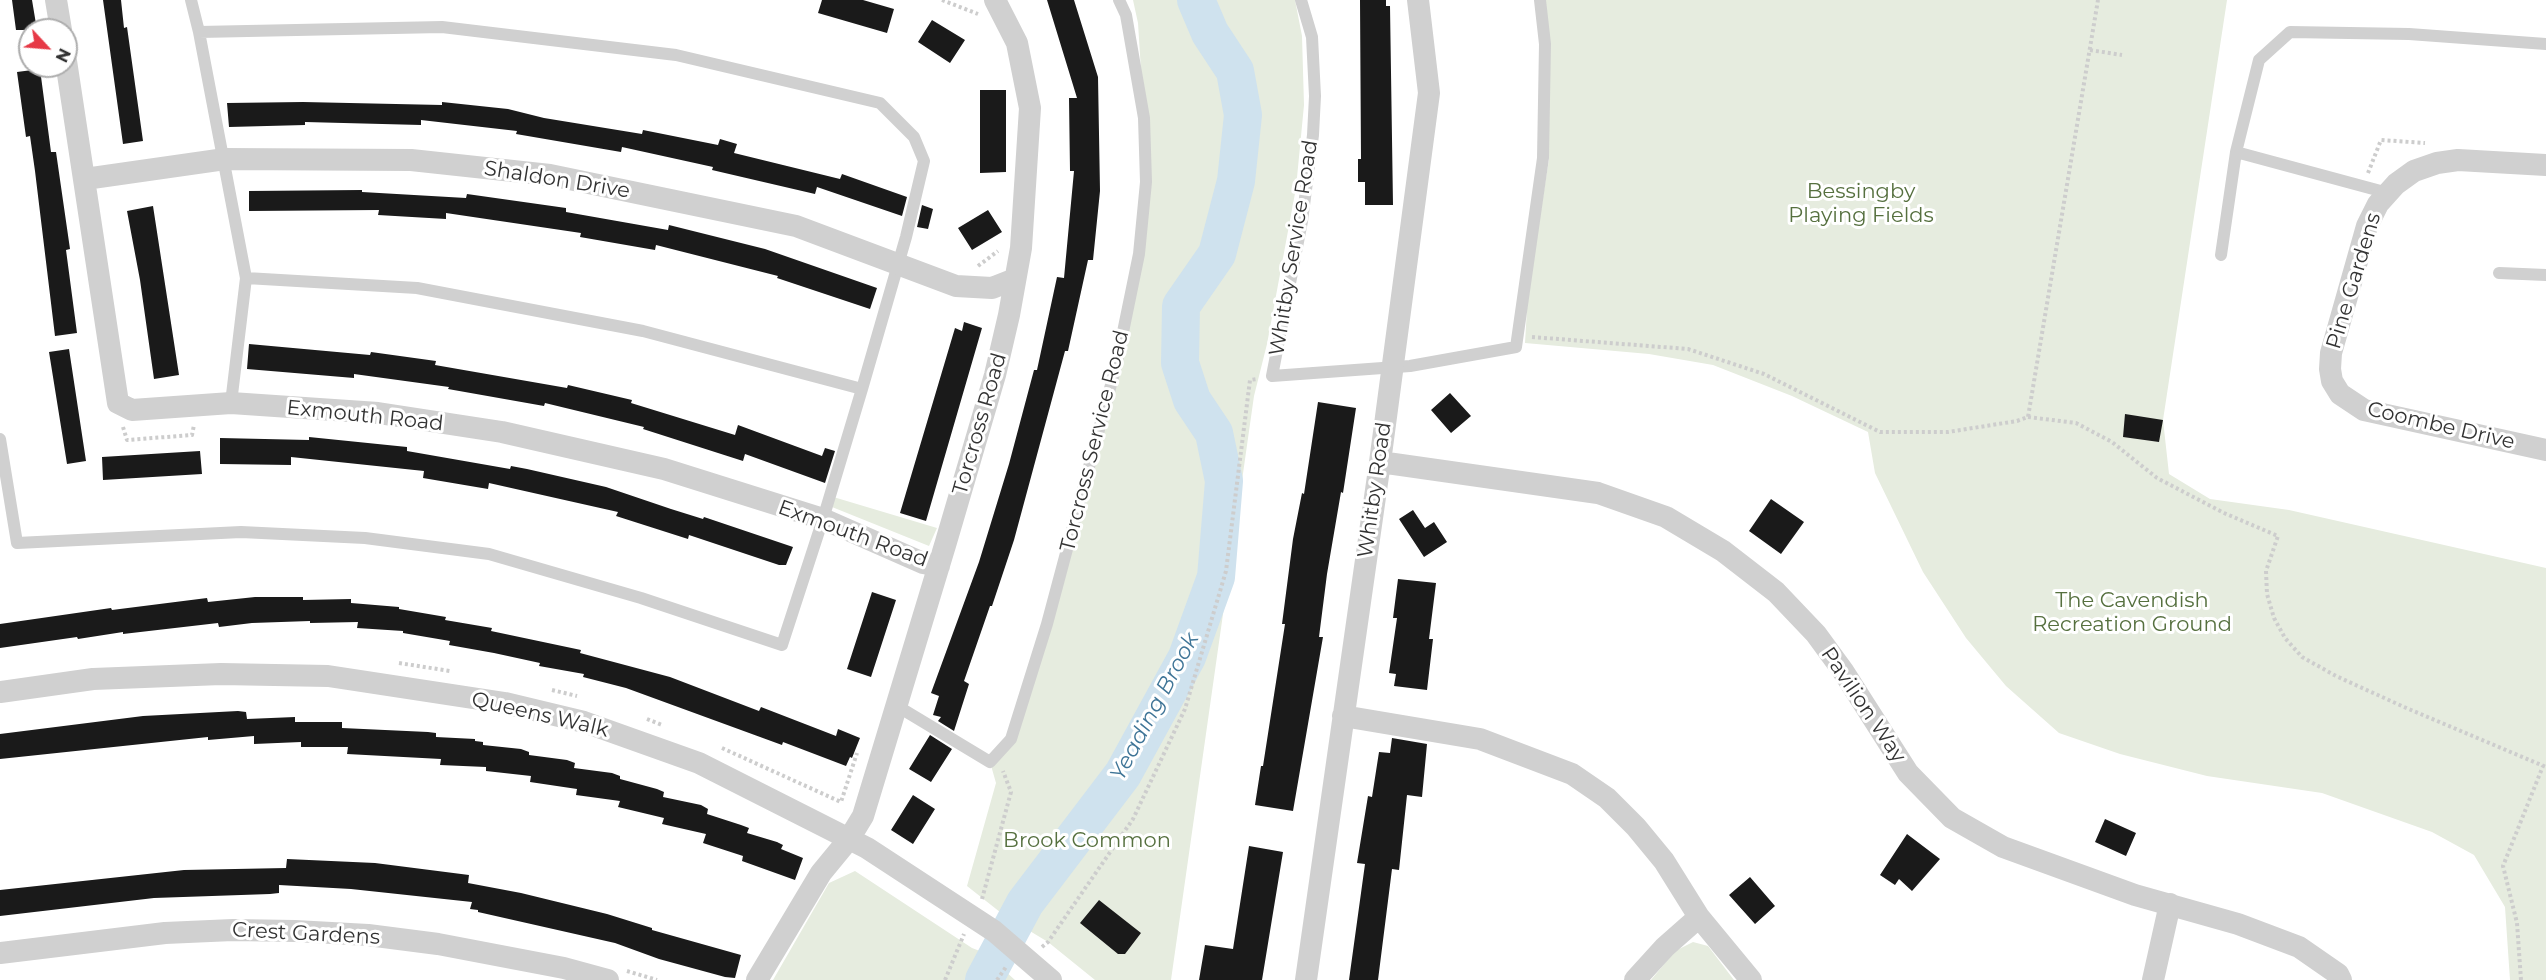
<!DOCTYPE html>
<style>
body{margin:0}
#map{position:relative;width:2546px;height:980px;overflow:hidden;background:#fff;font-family:Montserrat,sans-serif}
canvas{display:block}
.north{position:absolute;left:18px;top:18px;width:60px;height:60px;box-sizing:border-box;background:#fff;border:2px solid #adadad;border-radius:50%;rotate:116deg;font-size:16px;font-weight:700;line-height:24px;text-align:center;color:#333}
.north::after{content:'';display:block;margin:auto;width:21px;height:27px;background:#e63946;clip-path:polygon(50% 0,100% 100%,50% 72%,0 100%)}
</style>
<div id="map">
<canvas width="2546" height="980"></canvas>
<div class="north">N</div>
</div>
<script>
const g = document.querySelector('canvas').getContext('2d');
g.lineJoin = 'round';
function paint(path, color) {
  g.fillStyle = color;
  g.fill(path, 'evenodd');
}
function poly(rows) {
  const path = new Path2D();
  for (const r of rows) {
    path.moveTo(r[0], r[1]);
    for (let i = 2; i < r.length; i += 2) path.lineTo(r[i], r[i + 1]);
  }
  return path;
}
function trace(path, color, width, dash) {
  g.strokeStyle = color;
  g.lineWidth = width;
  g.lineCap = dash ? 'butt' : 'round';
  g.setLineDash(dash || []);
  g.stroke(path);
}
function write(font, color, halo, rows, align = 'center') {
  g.font = font + ' Montserrat,sans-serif';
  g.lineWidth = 6;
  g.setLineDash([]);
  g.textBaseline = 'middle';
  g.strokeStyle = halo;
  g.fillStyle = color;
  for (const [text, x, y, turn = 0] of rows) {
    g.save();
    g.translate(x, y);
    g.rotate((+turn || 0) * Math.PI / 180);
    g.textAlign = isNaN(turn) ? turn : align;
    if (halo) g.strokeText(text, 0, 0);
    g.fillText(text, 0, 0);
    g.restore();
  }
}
paint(poly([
 [1133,0,1295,0,1302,36,1304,105,1296,188,1267,344,1254,396,1171,980,1095,980,1048,942,1005,916,967,886,996,783,990,762,1004,749,1047,624,1140,248,1144,118,1138,23],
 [1546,0,2227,0,2163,420,2169,474,2210,499,2289,510,2546,568,2546,980,2510,980,2505,907,2474,855,2432,832,2322,793,2207,776,2120,754,2059,733,2006,686,1966,638,1923,572,1875,473,1868,432,1792,396,1713,365,1649,354,1525,343,1528,292,1549,159],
 [830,496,937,528,929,546,827,505],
 [855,871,972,948,985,953,1015,980,773,980,829,883],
 [1693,942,1708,946,1734,980,1651,980,1675,951]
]), '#e6ecdf');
trace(poly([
 [984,980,1025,903,1123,774,1187,657,1216,577,1224,481,1214,433,1192,400,1180,363,1181,306,1217,254,1236,181,1243,115,1235,71,1210,33,1196,0]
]), '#cfe2ee', 38);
paint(poly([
 [12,0,32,0,37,30,16,30],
 [103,0,121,0,124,28,127,27,143,141,123,144],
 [822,0,863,0,894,9,887,33,818,13],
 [1047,0,1074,0,1098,77,1100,191,1093,260,1088,260,1068,351,1065,351,1014,540,992,606,990,606,964,681,969,684,954,731,938,721,941,717,933,715,939,696,931,693,979,562,1009,464,1034,370,1037,370,1057,277,1064,278,1074,171,1070,171,1069,98,1077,98],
 [1360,0,1386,0,1386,6,1390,6,1393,205,1365,205,1365,182,1358,182,1358,159,1361,159],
 [932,20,965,40,950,63,918,42],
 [40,69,51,152,56,152,70,249,66,250,77,333,55,336,35,171,30,136,26,137,17,72],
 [980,90,1006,90,1006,172,980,173],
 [303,102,442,105,442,102,508,109,544,118,642,134,643,130,718,145,720,139,737,144,734,153,840,179,842,174,907,197,902,216,817,187,815,194,712,170,713,167,622,147,621,152,516,134,517,131,421,120,421,125,305,122,305,125,229,127,227,103],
 [362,190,362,192,466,198,467,194,566,208,566,212,668,230,669,225,765,249,877,288,870,309,777,278,778,276,656,245,655,250,580,237,581,233,446,213,446,219,378,215,379,210,249,211,249,191],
 [922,205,933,209,928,229,917,227],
 [153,206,179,375,154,379,140,280,127,211],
 [988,210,1002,232,972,250,958,228],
 [964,322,982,328,926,521,900,513,955,328,962,331],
 [249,344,370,355,371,352,436,361,435,365,567,388,568,385,632,400,631,403,735,435,738,425,822,456,825,448,835,451,825,483,745,454,743,461,643,429,644,427,545,403,544,406,448,389,449,387,354,374,354,378,247,369],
 [69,349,86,461,67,464,49,352],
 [1450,393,1471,416,1451,433,1431,410],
 [1318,402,1356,408,1343,493,1341,492,1327,574,1319,637,1323,637,1293,811,1255,805,1261,766,1263,766,1285,624,1282,624,1293,539,1302,493,1304,494],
 [2125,414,2163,420,2159,442,2123,437],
 [309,437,407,447,407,451,510,469,511,466,527,469,606,487,671,509,703,519,704,517,793,547,786,565,779,565,689,535,688,539,616,516,618,512,489,483,488,489,423,478,424,471,291,457,291,465,220,464,220,438,309,440],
 [200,451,202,474,103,480,102,457],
 [1771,499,1804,522,1781,554,1749,531],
 [1413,510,1425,528,1434,522,1447,542,1424,557,1399,519],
 [1398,579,1436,583,1429,639,1433,639,1427,690,1394,686,1396,674,1389,673,1397,618,1393,618],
 [872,592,896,600,871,677,847,669],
 [255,597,303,597,303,600,351,599,351,603,399,607,399,609,446,617,445,620,492,628,491,631,581,650,580,653,670,677,759,711,761,707,836,736,838,729,860,738,852,758,850,757,846,766,783,742,782,745,626,688,583,677,584,674,539,666,540,663,494,653,449,645,450,641,403,633,403,631,357,628,358,622,310,623,310,621,252,623,219,627,218,623,123,634,123,632,78,639,77,637,0,648,0,624,111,608,112,610,207,598,208,602],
 [238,711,246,712,247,719,295,717,295,722,342,722,342,728,428,732,436,733,436,737,475,739,475,741,483,742,483,745,521,749,529,752,529,755,567,760,575,763,574,768,612,773,620,776,620,779,657,789,664,792,663,797,701,805,708,809,707,814,741,825,749,828,747,833,777,842,783,845,781,849,803,858,795,880,742,861,743,856,703,843,706,834,662,824,664,818,618,807,620,801,576,795,577,789,530,782,531,776,486,771,486,767,440,765,441,759,347,754,348,747,301,747,301,742,254,744,254,736,208,740,208,737,0,759,0,734,143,716],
 [930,735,952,749,931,782,909,769],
 [1392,738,1427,744,1422,797,1407,795,1399,870,1392,869,1378,980,1349,980,1365,864,1357,863,1368,796,1372,797,1379,752,1390,753],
 [913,795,935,809,913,844,891,830],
 [2105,819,2136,833,2126,856,2095,842],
 [1907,834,1940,859,1912,891,1899,879,1895,885,1880,875],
 [1249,846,1283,852,1262,980,1199,980,1205,945,1233,949],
 [287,859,375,863,469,875,468,883,521,893,607,914,652,928,652,930,741,955,735,978,725,977,659,959,615,943,478,912,478,910,470,909,472,902,351,889,279,885,279,893,270,894,154,898,0,916,0,890,184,870,286,868],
 [1750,877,1775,906,1755,924,1729,895],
 [1099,900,1141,933,1125,954,1118,954,1080,923]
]), '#1a1a1a');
trace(poly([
 [942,0,978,14],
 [2090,50,2122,55],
 [2368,173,2381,140,2425,143],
 [978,266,998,251],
 [1532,337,1688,349,1764,374,1880,432,1948,432,2017,421,2028,417,2098,0],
 [2028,417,2076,423,2112,442,2157,478,2224,513,2278,536,2266,571,2267,594,2274,618,2285,638,2302,657,2336,676,2404,707,2546,767],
 [123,427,127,440,192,435,194,425],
 [399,663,450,671],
 [552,690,577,696],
 [647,719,662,725],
 [722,748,841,802,857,753],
 [982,899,1011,792,1003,771],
 [1042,947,1048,942,1133,819,1185,709,1226,571,1250,380,1257,379],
 [627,971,657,980],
 [945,980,964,934],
 [997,980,1006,967],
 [2521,980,2517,923,2503,866,2543,766]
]), '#cdcdcd', 4, [3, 3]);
trace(poly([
 [191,0,199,32],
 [1301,0,1312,37,1315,96,1313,135,1302,221,1272,376,1410,366,1516,347,1543,158,1545,44,1540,0],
 [2388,193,2236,152,2259,60,2290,32,2409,34,2546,44],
 [2221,255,2236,152],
 [2499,273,2546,275],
 [231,403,246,278,199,32,442,27,676,55,880,103,914,137,924,161,906,237,862,389,643,331,417,288,246,278],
 [0,439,17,543,241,532,365,538,489,554,641,598,782,645,823,519,862,389],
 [897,706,990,762,1011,739,1047,624,1116,366,1139,254,1146,182,1144,118,1126,15,1119,0]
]), '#d0d0d0', 12);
trace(poly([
 [56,0,61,30],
 [66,61,118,403,132,410,231,403,378,413,502,432,664,469,823,519,923,563,939,566],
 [2546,165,2458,160,2437,163,2414,171,2396,184,2378,204,2367,226,2331,353,2330,369,2332,381,2340,394,2364,410,2546,450],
 [85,179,225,159,411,160,550,175,796,226,956,286,992,288,1015,279],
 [1380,462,1598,493,1666,517,1723,551,1776,592,1816,634,1843,671,1908,773,1952,818,2003,847,2135,895,2238,924,2299,947,2338,974,2341,980],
 [0,692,93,679,221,674,328,676,505,703,584,722,699,763,867,848,994,931,1051,980],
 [1343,716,1480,739,1572,774,1607,798,1636,827,1664,861,1699,917,1751,980],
 [0,953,165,933,233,930,295,931,368,935,438,944,564,968,608,980],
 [757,980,821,873,849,839,863,816,946,542,995,375,1009,315,1021,248,1030,108,1017,43,995,0],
 [1306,980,1380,462,1429,93,1418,0],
 [1635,980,1665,947,1699,917],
 [2153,980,2170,904]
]), '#d0d0d0', 22);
write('21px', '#333', '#fff', [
 ["Shaldon Drive",557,180,9],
 ["Whitby Service Road",1294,248,-81],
 ["Pine Gardens",2354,281,-73],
 ["Exmouth Road",365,416,6],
 ["Torcross Road",980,424,-74],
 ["Coombe Drive",2441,426,13],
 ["Torcross Service Road",1095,441,-76],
 ["Whitby Road",1375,490,-82],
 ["Exmouth Road",853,534,20],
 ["Pavilion Way",1863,705,56],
 ["Queens Walk",540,715,13],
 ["Crest Gardens",306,934,3]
]);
write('21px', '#56703f', '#fff', [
 ["Bessingby",1861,192],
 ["Playing Fields",1861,216],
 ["The Cavendish",2132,601],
 ["Recreation Ground",2132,625],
 ["Brook Common",1087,841]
]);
write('italic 22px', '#3f7597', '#fff', [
 ["Yeading Brook",1155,707,-62]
]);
</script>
